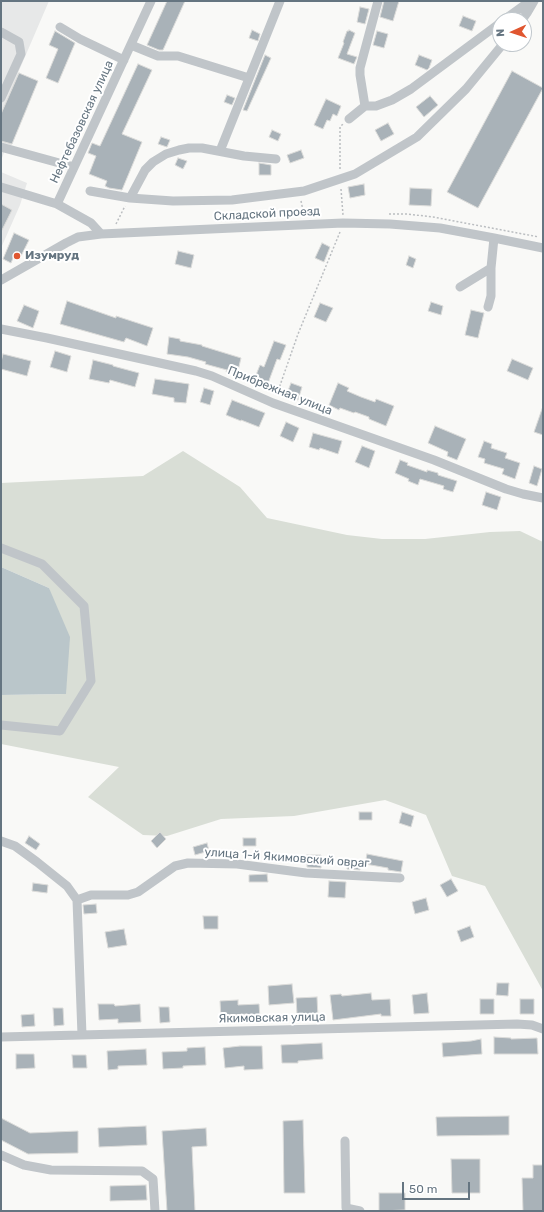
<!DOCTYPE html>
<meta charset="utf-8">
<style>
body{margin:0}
#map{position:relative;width:544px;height:1212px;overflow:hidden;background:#f9f9f7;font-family:Rubik,sans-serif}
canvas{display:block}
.frame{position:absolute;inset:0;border:2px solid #657581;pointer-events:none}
.north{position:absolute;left:492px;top:12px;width:40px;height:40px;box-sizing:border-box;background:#fff;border:1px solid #c1c8cd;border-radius:50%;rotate:267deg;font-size:11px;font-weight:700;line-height:16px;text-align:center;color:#657581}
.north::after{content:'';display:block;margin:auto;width:14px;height:18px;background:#e05630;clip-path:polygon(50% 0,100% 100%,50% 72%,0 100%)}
.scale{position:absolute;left:402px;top:1182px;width:68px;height:18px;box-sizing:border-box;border:2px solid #657581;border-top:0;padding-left:5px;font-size:12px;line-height:14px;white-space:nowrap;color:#657581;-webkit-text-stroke:3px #fff;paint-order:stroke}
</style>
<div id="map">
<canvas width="544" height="1212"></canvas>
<div class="frame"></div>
<div class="north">N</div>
<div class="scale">50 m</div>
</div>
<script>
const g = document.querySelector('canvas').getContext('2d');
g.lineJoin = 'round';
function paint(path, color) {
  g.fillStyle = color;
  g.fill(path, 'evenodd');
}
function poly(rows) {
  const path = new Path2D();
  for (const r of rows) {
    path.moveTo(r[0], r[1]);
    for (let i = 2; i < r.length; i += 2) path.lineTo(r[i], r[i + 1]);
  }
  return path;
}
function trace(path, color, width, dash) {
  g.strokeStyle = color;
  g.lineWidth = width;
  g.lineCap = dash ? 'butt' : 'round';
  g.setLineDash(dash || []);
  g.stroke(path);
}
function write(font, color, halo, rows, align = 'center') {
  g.font = font + ' Rubik,sans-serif';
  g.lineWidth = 4;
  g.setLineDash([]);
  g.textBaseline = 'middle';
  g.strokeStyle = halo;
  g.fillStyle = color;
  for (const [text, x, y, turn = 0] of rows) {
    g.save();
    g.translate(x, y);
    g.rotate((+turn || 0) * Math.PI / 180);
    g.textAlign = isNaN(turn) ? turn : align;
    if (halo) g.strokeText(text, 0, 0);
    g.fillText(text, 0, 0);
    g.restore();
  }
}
paint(poly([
 [1,1,49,1,18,73,38,81,11,146,7,144,1,161],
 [1,172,27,183,20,205,1,248]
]), '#e7e8e8');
paint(poly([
 [183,451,240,487,267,518,347,535,382,539,425,539,490,532,520,531,543,542,543,991,485,886,452,876,426,815,385,800,294,816,221,819,167,836,143,835,88,797,119,767,1,744,1,695,66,694,49,588,1,567,1,483,143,476]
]), '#d9ded6');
paint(poly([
 [1,567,49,588,70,637,66,694,1,695]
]), '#bac6ca');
const building = poly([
 [167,1,185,1,163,50,159,50,147,45,167,1],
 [384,1,399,1,393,21,380,17,384,1],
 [360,7,369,9,365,24,357,22,360,7],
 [463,16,476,21,472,31,459,26,463,16],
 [252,30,260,34,258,41,249,38,252,30],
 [349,30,355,33,347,54,357,57,354,64,338,58,344,43,343,42,347,31,349,31,349,30],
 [55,31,75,43,58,83,46,78,58,49,49,45,55,31],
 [377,31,388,34,384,48,373,45,377,31],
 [265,55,271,58,247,111,243,110,265,55],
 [419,55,432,60,429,68,427,70,415,65,419,55],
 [138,64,152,70,122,134,142,142,122,190,109,188,105,186,107,181,89,174,96,156,88,153,92,143,100,146,138,64],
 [512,71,543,88,478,208,447,192,512,71],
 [19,73,38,81,12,144,1,141,1,114,19,73],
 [227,95,235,98,232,105,224,102,227,95],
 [430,96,438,105,424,117,416,107,430,96],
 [326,99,341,106,337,116,333,114,330,121,327,120,323,129,314,125,326,99],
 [388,123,394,134,381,141,375,130,388,123],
 [272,130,281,134,278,141,269,137,272,130],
 [161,137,170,140,167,147,158,144,161,137],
 [301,150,304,158,290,163,287,155,301,150],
 [178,158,187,161,183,169,175,165,178,158],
 [259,163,271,165,271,175,259,175,259,163],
 [364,184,365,195,350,198,348,187,364,184],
 [410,188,432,189,431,206,409,205,410,188],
 [1,204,12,210,1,232,1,204],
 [14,233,29,240,21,256,15,253,11,263,3,259,14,233],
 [322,243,330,247,324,262,315,258,322,243],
 [178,251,194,255,191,268,175,264,178,251],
 [409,256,416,259,413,268,406,265,409,256],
 [67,301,116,318,116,316,153,328,147,346,126,338,124,342,60,324,67,301],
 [431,302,443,306,441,315,428,311,431,302],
 [320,303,333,308,326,322,314,317,320,303],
 [24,305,39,311,33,328,17,321,24,305],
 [471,310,484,313,478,338,465,335,471,310],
 [169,337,180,339,180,341,202,345,202,346,241,358,237,375,226,372,227,370,205,364,206,362,188,357,167,354,169,337],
 [274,341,286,345,280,360,277,359,267,386,254,380,260,365,264,367,274,341],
 [55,351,71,356,67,372,50,367,55,351],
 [3,354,31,361,27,376,1,369,1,362,3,354],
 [512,359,533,368,528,380,507,371,512,359],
 [93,360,113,365,113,366,139,373,135,387,110,380,109,383,89,379,93,360],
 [155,379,189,384,186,403,174,402,174,398,152,394,155,379],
 [291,383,302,387,298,400,286,396,291,383],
 [338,383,349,388,347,391,361,397,375,402,376,399,394,406,386,426,369,419,369,417,355,412,354,413,340,408,339,410,329,405,338,383],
 [204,388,214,391,210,405,200,402,204,388],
 [232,400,265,413,259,427,241,420,241,421,226,415,232,400],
 [542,409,543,410,543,435,534,432,542,409],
 [286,422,299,428,293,442,280,436,286,422],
 [435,426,466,439,457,460,447,456,448,452,428,443,435,426],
 [313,433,342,441,338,454,320,448,319,450,309,447,313,433],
 [484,441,492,444,491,448,507,453,505,458,520,463,515,479,502,474,504,469,484,463,485,459,478,457,484,441],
 [362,446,375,451,369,468,355,462,362,446],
 [400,460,408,463,407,465,427,472,427,470,438,473,438,475,457,481,453,492,443,489,444,486,420,479,418,485,408,481,409,479,395,473,400,460],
 [534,466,542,469,537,486,529,483,534,466],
 [486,492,501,497,497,510,482,505,486,492],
 [359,812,372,812,372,820,359,820,359,812],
 [402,812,414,816,411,827,399,823,402,812],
 [160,832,166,839,157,848,151,841,160,832],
 [29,836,40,844,36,850,25,843,29,836],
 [243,838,256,838,256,846,243,846,243,838],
 [207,843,209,851,195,855,193,847,207,843],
 [367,854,403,861,401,872,388,870,388,868,365,864,367,854],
 [307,855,321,855,321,868,307,867,307,855],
 [347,865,360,865,360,870,347,869,347,865],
 [267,874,268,882,249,882,249,875,267,874],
 [451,879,458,891,447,897,440,885,451,879],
 [329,881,346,882,345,898,328,897,329,881],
 [33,883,48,885,47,893,32,891,33,883],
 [426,898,429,910,415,914,412,902,426,898],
 [96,904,97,913,84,914,83,905,96,904],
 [203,916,218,916,218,929,204,929,203,916],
 [470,926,474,937,461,942,457,931,470,926],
 [124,929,127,945,108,948,105,932,124,929],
 [497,983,509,983,508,996,496,995,497,983],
 [292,984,294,1003,269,1005,268,986,292,984],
 [371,993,372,1000,390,999,391,1016,381,1016,381,1014,333,1020,330,995,341,994,342,996,371,993],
 [427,993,429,1013,414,1014,412,995,427,993],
 [317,997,318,1018,306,1019,305,1014,297,1014,296,998,317,997],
 [480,999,494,999,494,1014,480,1014,480,999],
 [520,999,534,999,534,1014,520,1014,520,999],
 [238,1000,238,1005,259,1004,260,1018,248,1019,247,1014,231,1015,232,1019,221,1020,220,1001,238,1000],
 [98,1004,114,1004,115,1006,140,1004,141,1022,118,1023,118,1019,99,1020,98,1004],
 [159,1007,169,1007,170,1022,160,1023,159,1007],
 [53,1008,63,1008,64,1025,54,1026,53,1008],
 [34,1014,35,1026,22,1027,21,1015,34,1014],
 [494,1037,511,1038,511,1039,537,1038,538,1054,494,1054,494,1037],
 [481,1039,482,1054,443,1057,442,1043,471,1041,481,1039],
 [322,1043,323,1059,298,1061,298,1063,282,1063,281,1045,322,1043],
 [240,1046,262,1046,263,1069,244,1070,244,1066,225,1068,223,1048,240,1046],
 [205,1047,206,1065,183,1066,183,1068,163,1069,162,1052,187,1051,187,1048,205,1047],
 [146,1049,147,1065,118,1066,118,1069,108,1070,107,1051,146,1049],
 [16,1054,34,1054,35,1068,16,1069,16,1054],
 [72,1055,86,1055,87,1068,73,1068,72,1055],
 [509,1116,509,1135,437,1136,436,1117,509,1116],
 [1,1118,30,1133,78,1131,78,1153,28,1154,1,1140,1,1118],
 [303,1120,305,1193,284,1193,283,1121,303,1120],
 [146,1126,147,1145,99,1147,98,1128,146,1126],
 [206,1128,207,1146,192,1147,195,1211,167,1211,162,1131,206,1128],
 [451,1159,480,1159,480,1193,452,1193,451,1159],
 [533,1165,543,1165,543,1211,523,1211,522,1178,533,1178,533,1165],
 [146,1185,147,1200,110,1201,110,1186,146,1185],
 [379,1193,405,1193,405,1210,379,1211,379,1193]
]);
paint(building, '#a9b2b8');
trace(building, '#dbdbd9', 1);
trace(poly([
 [340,169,340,127,343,124],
 [341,189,343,215],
 [301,201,304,215],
 [389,214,407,214,433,217,539,237],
 [116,224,125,206],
 [277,394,298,334,340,232]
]), '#bbbec1', 1.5, [2, 2]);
trace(poly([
 [504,20,530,1],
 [522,20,527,13,534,1],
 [60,27,80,39,124,60],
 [1,32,19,42,21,54,1,98],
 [131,45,158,56,178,56,249,78],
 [365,106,360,75,360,68,378,1],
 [349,119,365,106,376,106,392,100,411,89,500,23],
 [1,147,74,167],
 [220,151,280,1],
 [1,187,57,204,91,223,101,234],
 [90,191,130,198,173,201,232,200,304,191,355,174,417,137,466,89,503,44],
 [130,198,145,170,153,162,166,154,179,150,189,148,202,148,244,156,276,159],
 [57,204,151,1],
 [1,280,66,243,78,237,101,234,343,223,390,224,440,228,494,238,543,248],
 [460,287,491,268],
 [488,307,491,296,491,268,494,238],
 [1,329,47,338,196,371,212,376,273,403,434,460,506,489,523,494,543,498],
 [1,548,42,564,84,606,91,681,60,731,1,725],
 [1,841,15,846,37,862,67,886,77,900],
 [82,1035,77,900,91,895,128,895,138,892,175,866,188,863,237,864,306,873,400,878],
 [1,1037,517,1024,532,1025,543,1029],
 [345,1141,346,1208,360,1211],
 [1,1155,24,1165,51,1170,142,1171,153,1179,155,1211]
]), '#c0c5c9', 9);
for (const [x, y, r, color] of [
 [17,256,4,"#e05630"]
]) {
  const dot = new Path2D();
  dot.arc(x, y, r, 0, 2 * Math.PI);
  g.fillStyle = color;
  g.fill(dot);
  trace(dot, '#fff', 1.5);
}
write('12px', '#657581', '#fff', [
 ["Нефтебазовская улица",82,122,-65],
 ["Складской проезд",267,214,-3],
 ["Прибрежная улица",280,391,22],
 ["улица 1-й Якимовский овраг",287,858,4],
 ["Якимовская улица",272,1018,-1]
]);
write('bold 12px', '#657581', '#fff', [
 ["Изумруд",25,256]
], 'left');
</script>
